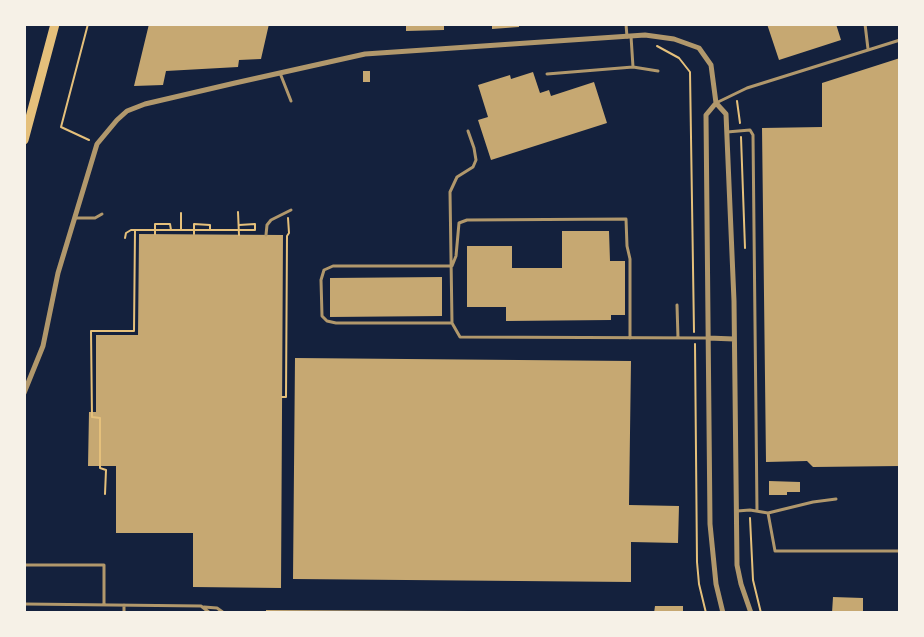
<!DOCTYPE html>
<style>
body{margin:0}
#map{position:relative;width:924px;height:637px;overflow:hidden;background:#14213d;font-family:Merriweather,serif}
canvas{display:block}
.frame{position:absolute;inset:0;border:26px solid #f6f1e7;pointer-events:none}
</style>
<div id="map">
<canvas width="924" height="637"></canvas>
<div class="frame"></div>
</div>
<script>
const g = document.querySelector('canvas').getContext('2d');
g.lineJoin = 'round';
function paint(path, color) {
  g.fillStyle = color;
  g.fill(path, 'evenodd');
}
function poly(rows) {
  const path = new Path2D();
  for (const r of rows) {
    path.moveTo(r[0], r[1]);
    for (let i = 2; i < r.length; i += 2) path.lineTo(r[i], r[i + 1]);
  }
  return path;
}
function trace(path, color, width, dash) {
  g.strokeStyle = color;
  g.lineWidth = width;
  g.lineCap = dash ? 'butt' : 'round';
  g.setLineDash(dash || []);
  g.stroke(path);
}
paint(poly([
 [149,24,269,24,261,59,239,60,238,67,166,71,163,85,134,86],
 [406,24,444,24,444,30,406,31],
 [492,24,519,24,519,27,492,29],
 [767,24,836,24,841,40,779,60],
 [900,58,900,466,813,467,807,461,766,462,762,128,822,127,822,83],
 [363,71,370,71,370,82,363,82],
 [533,72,540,93,549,90,551,96,594,82,607,123,491,160,478,120,488,117,478,85,510,75,511,79],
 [562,231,609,231,610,261,625,261,625,315,611,315,611,320,506,321,506,307,467,307,467,246,512,246,512,268,562,268],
 [139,234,283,235,281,588,193,587,193,533,116,533,116,466,88,466,89,412,96,412,96,335,138,335],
 [442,277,442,316,330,317,330,278],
 [295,358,631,361,629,505,679,506,678,543,631,542,631,582,293,579],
 [769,481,800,482,800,492,787,492,787,495,769,495],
 [833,597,863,598,863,613,832,613],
 [655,606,683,606,683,613,654,613],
 [266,610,469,611,469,613,266,613]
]), '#c6a872');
trace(poly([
 [88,24,61,127,89,140],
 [657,46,679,58,690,72,694,332],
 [737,101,740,123],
 [741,137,745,248],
 [238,212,239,235],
 [181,213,181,230],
 [155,234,155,224,170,224,171,230],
 [194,234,194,224,210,225,210,230],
 [125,238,126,233,131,230,255,230,255,224,239,225],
 [695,344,697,562,699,584,706,613],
 [282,397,286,397,287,236,289,233,288,218],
 [105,494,106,470,100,468,100,418,92,417,91,331,134,331,135,230],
 [750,518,753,580,761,613]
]), '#e5c07b', 2);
trace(poly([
 [626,24,627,37],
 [865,24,868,49],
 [633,67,658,71],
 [280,73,291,101],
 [547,74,633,67,631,36],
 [716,103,747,88,900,40],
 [468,131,474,148,476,160,473,167,457,177,450,192,452,323,460,337,708,338],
 [727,132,750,130,753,135,757,511],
 [76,218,95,218,102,214],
 [266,235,267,225,271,220,291,210],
 [677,305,678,338],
 [452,323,336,323,327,321,322,316,321,280,324,270,333,266,452,266,456,256,459,223,467,220,626,219,627,246,630,259,630,338],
 [737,511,750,510,768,513,775,551,900,551],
 [768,513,813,502,836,499],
 [24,565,104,565,104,605],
 [24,604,201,606,210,613],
 [204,607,217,608,224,613],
 [124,613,124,605]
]), '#b1986c', 3);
trace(poly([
 [716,103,726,114,734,301,737,565,741,584,751,613],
 [716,103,706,115,710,524,716,584,723,613],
 [708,338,734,339],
 [24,393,43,346,58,273,97,144,117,120,127,111,145,104,235,83,365,54,645,35,674,39,699,48,711,65,716,103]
]), '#b1986c', 5);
trace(poly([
 [24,140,55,24]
]), '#e5c07b', 9);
</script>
